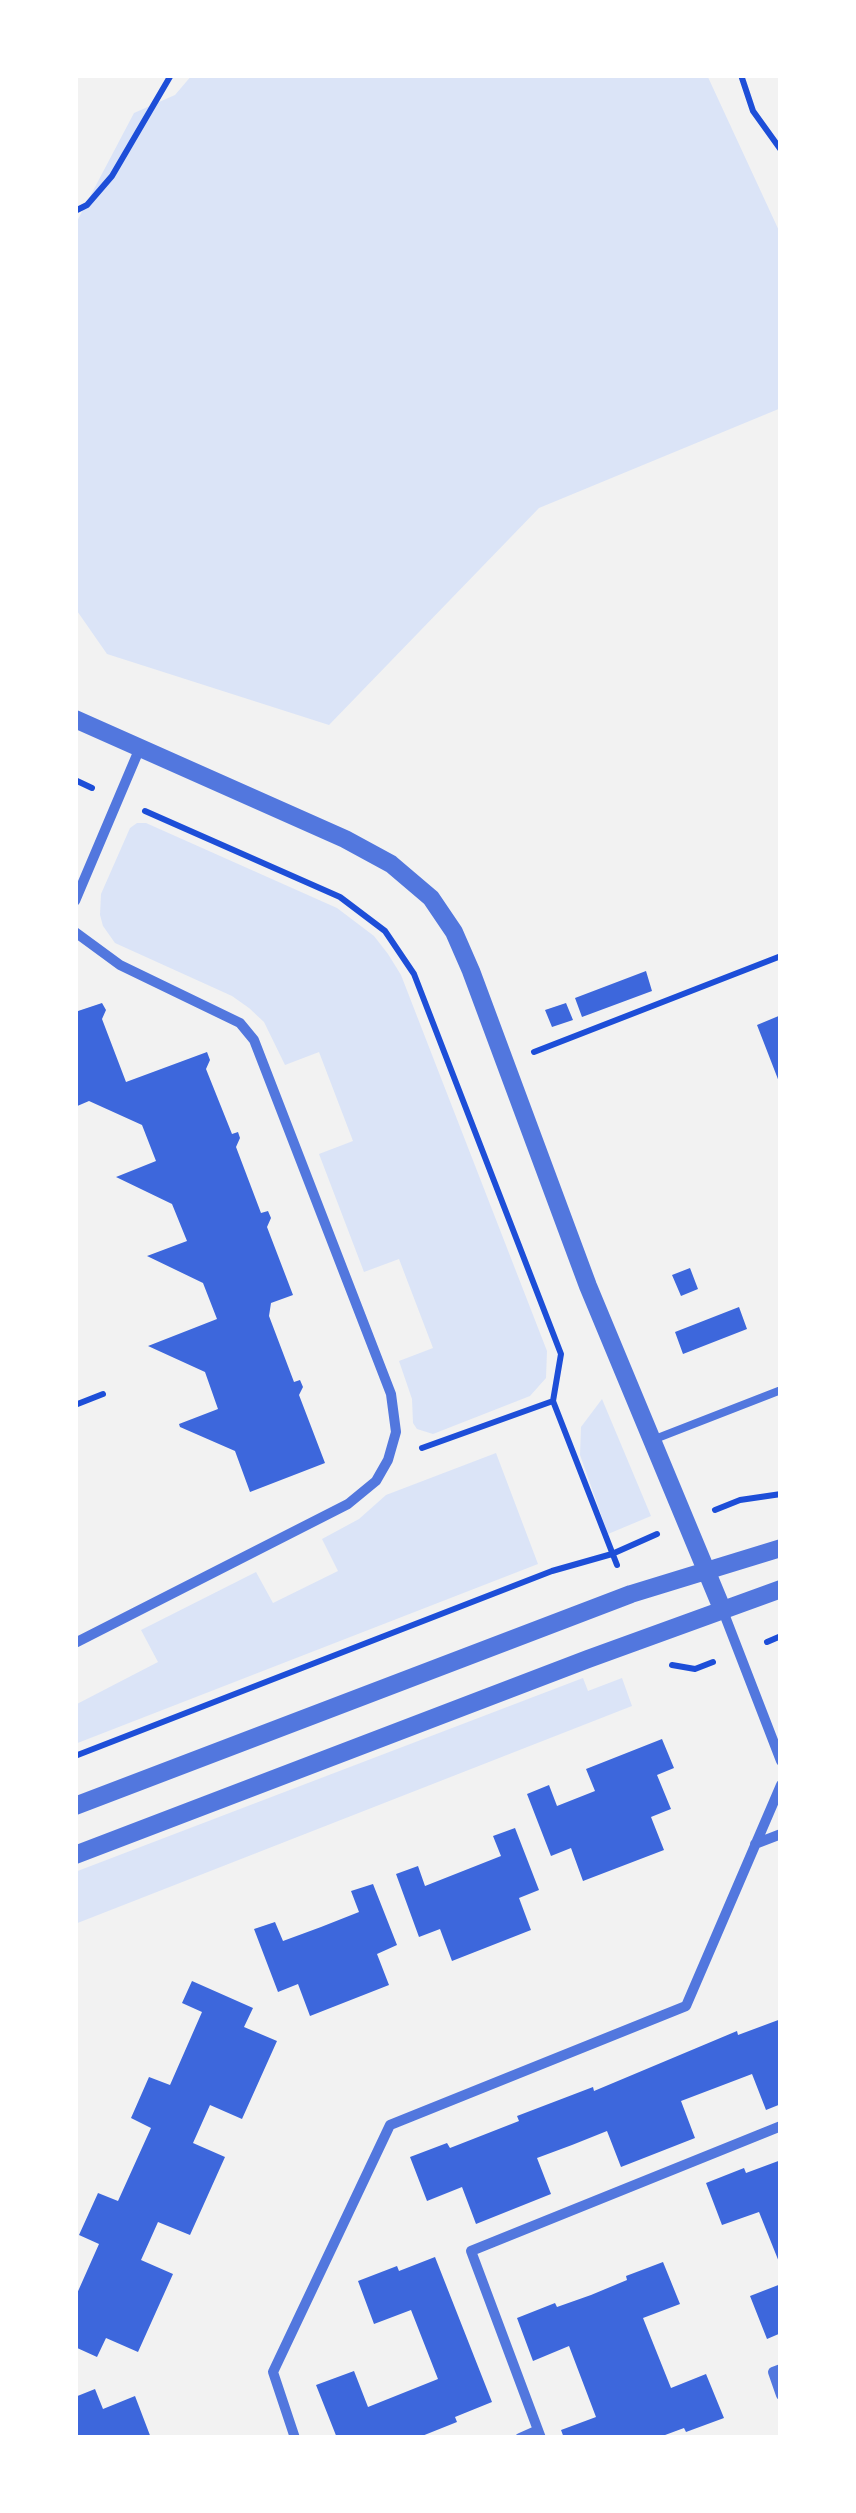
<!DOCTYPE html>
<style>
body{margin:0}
#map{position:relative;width:856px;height:2513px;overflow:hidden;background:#f2f2f2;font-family:"PT Sans",sans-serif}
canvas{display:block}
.frame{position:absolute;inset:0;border:78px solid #fff;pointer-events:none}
</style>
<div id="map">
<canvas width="856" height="2513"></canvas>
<div class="frame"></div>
</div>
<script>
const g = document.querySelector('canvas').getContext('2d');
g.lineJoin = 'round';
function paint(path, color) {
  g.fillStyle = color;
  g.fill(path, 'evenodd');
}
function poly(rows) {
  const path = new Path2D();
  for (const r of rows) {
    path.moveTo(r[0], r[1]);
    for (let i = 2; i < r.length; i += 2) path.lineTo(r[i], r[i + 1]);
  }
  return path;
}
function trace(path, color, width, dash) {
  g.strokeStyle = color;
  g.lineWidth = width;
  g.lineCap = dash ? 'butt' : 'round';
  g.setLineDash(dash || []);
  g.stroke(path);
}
paint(poly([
 [192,75,707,75,781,235,781,408,539,508,329,725,107,654,75,608,75,225,134,113,175,95],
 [137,823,146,823,337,908,374,936,388,954,401,975,547,1351,546,1378,530,1396,433,1434,417,1429,413,1423,412,1399,399,1361,433,1348,399,1259,364,1272,319,1154,353,1141,319,1052,285,1065,264,1022,249,1008,232,996,115,943,103,926,100,915,101,894,130,828],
 [602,1399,651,1516,608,1534,580,1455,581,1427],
 [496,1453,538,1564,75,1744,75,1705,158,1662,141,1630,256,1572,273,1603,338,1571,322,1539,359,1519,386,1495],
 [583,1678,588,1691,622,1678,632,1706,75,1924,75,1872]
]), '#dbe4f7');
paint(poly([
 [646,971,652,991,582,1017,575,998],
 [102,1003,106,1010,102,1019,126,1082,207,1052,210,1060,206,1069,232,1134,238,1132,240,1138,236,1147,261,1213,268,1211,271,1218,267,1227,293,1295,271,1303,269,1316,294,1382,300,1380,303,1387,299,1395,325,1463,250,1492,235,1451,180,1427,179,1424,218,1409,205,1372,148,1346,217,1319,203,1283,147,1256,187,1241,172,1204,116,1177,156,1161,142,1125,89,1101,75,1107,75,1012],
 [566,1003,573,1020,552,1027,545,1010],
 [781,1015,781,1087,757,1025],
 [690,1268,698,1289,681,1296,672,1275],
 [739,1307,747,1329,683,1354,675,1332],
 [662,1739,674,1768,657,1775,671,1809,651,1817,664,1850,583,1881,571,1848,551,1856,527,1794,549,1785,557,1806,595,1791,586,1769],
 [515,1828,539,1890,519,1898,531,1930,452,1961,440,1929,419,1937,396,1874,418,1866,425,1886,501,1856,493,1836],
 [373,1884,397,1945,377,1954,389,1985,310,2016,298,1984,278,1992,254,1929,275,1922,283,1941,321,1927,359,1912,351,1891],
 [192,1981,253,2008,244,2027,277,2041,242,2119,210,2105,193,2143,225,2157,190,2235,158,2222,150,2240,141,2260,173,2274,138,2352,106,2338,97,2357,75,2347,75,2298,99,2244,79,2235,98,2193,118,2201,151,2128,131,2118,149,2077,170,2085,202,2012,182,2003],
 [781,2019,781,2104,766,2110,752,2074,681,2101,695,2138,621,2167,607,2131,572,2145,537,2158,551,2194,476,2224,462,2187,427,2201,410,2157,447,2143,450,2148,519,2121,517,2116,593,2087,594,2091,737,2031,738,2035],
 [781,2160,781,2267,759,2212,722,2225,706,2183,744,2168,746,2173],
 [435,2257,492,2402,455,2417,457,2422,417,2438,337,2438,316,2385,354,2371,368,2407,438,2379,411,2310,374,2324,358,2281,397,2266,399,2271],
 [663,2262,680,2304,643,2318,671,2388,706,2374,724,2418,686,2432,684,2428,657,2438,564,2438,561,2430,596,2417,569,2346,533,2361,517,2318,555,2303,557,2307,591,2295,627,2280,626,2276],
 [781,2284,781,2333,767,2339,750,2296],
 [95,2389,103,2409,135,2396,151,2438,75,2438,75,2397]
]), '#3d67dc');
trace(poly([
 [741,75,753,111,781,150],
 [75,211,87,205,112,176,171,75],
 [75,780,92,788],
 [145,811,340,897,385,931,414,974,561,1354,553,1401,617,1565],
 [534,1052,781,956],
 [75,1405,103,1394],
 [422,1448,553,1401],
 [715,1510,740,1500,781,1494],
 [767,1642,781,1636],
 [672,1665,695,1669,713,1662],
 [75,1756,552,1571,612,1554,657,1534]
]), '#1d4ed8', 6);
trace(poly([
 [655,1439,781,1390]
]), '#5277de', 8);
trace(poly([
 [75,901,139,750],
 [75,932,120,965,240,1023,254,1040,391,1394,396,1432,388,1460,376,1481,348,1504,75,1643],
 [723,1611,781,1761],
 [755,1844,781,1834],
 [781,2369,773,2372,781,2395],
 [295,2438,273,2372,390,2125,686,2006,781,1785],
 [520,2438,538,2430],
 [541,2438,471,2251,781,2126]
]), '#5277de', 10);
trace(poly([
 [75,719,345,839,391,864,431,898,454,932,471,971,588,1286,723,1611],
 [75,1806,631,1594,781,1548],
 [75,1855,588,1659,781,1589]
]), '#5277de', 18);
</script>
